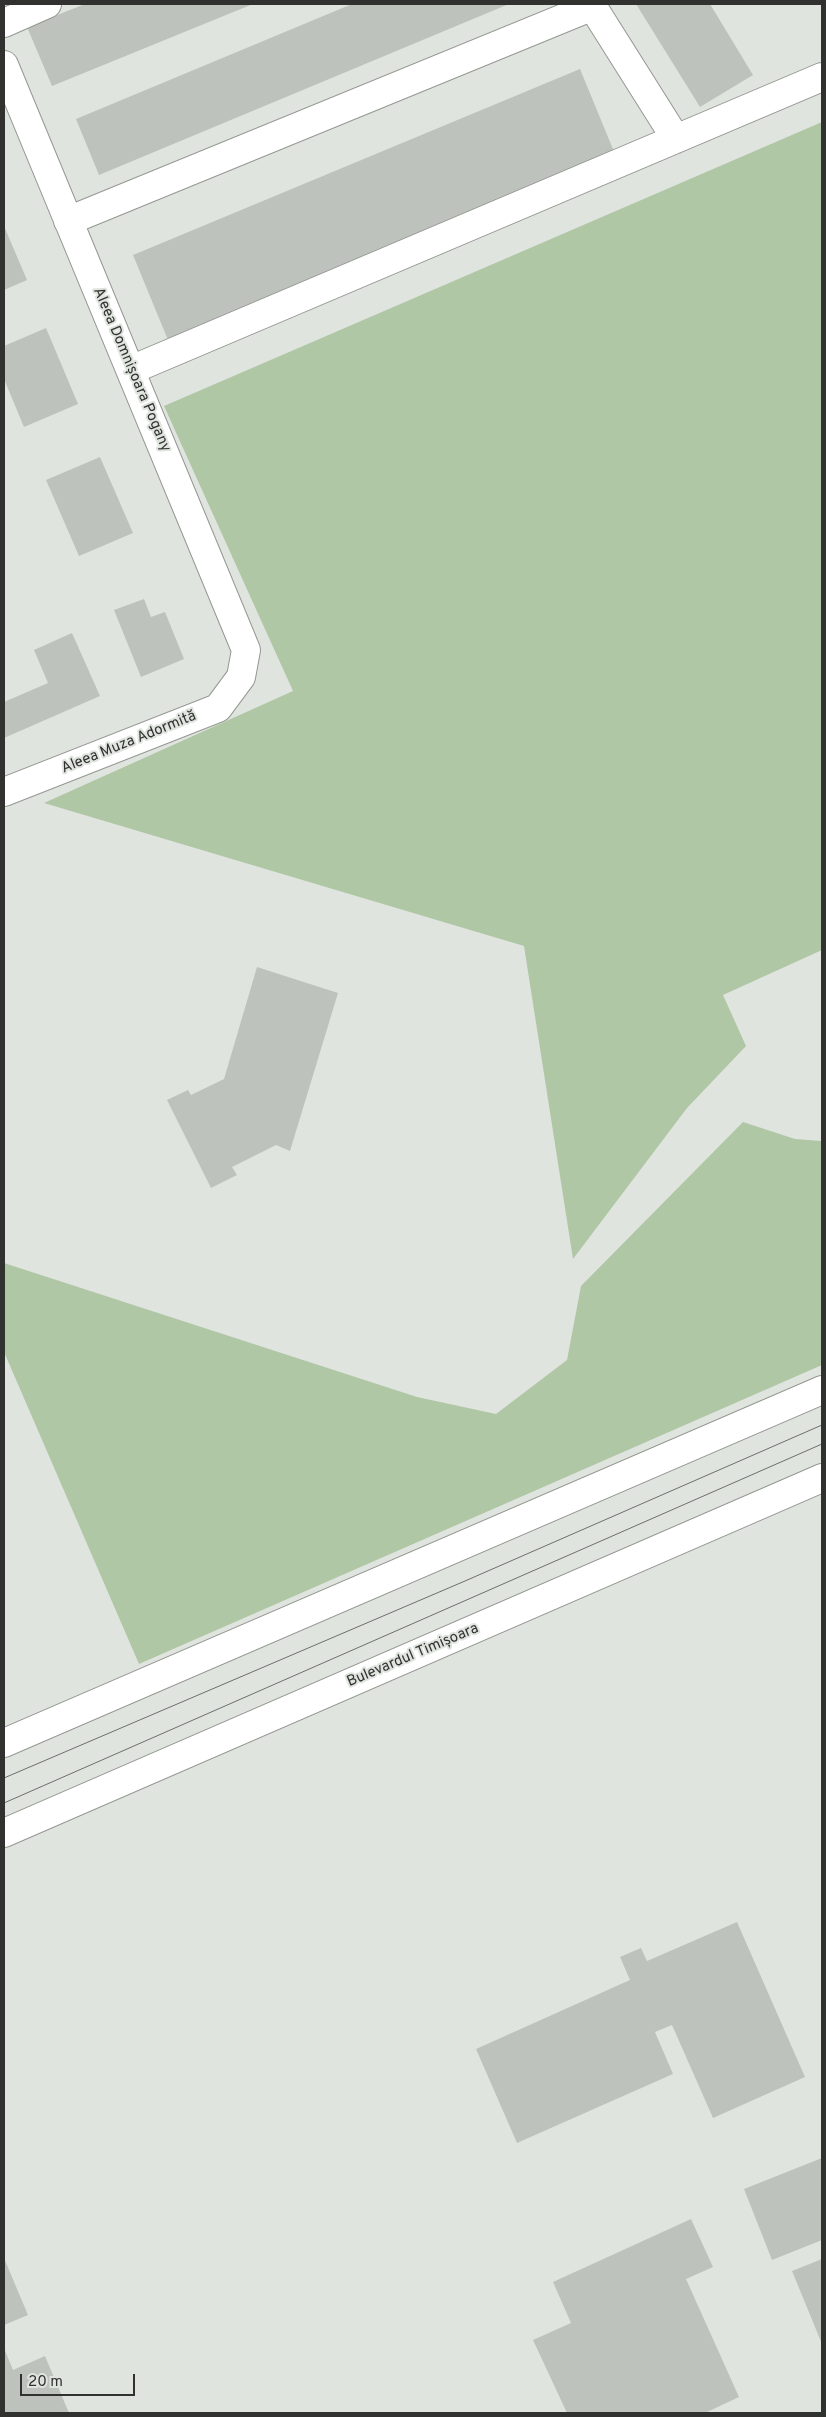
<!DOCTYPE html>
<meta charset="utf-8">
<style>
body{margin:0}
#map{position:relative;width:826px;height:2417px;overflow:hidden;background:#e0e4df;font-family:Overpass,sans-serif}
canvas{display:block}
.frame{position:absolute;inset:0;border:5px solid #313230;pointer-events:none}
.scale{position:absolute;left:20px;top:2374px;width:115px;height:22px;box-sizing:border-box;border:2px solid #313230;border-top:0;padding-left:6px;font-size:15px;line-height:18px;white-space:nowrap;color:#313230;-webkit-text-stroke:4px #e0e4df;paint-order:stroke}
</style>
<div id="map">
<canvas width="826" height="2417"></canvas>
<div class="frame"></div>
<div class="scale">20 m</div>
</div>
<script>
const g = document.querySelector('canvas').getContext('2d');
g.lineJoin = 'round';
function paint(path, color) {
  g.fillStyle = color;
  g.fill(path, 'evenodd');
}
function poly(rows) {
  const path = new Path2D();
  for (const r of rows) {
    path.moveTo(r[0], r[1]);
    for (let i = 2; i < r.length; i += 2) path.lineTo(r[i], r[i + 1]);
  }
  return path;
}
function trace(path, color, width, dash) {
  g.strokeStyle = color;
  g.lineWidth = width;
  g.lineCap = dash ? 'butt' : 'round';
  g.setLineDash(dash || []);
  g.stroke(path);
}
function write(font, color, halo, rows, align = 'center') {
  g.font = font + ' Overpass,sans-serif';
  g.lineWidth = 4;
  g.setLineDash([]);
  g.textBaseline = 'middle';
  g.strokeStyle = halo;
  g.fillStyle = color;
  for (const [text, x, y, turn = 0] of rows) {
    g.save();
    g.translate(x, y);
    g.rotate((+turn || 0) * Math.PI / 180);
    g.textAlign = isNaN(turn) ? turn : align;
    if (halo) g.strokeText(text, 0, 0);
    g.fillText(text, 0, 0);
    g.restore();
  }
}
paint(poly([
 [822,122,822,950,723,995,746,1046,687,1108,573,1259,524,946,44,803,293,691,164,406],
 [743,1122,795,1139,822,1141,822,1365,139,1664,4,1352,4,1263,417,1397,496,1414,567,1360,581,1286]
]), '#afc7a5');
paint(poly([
 [85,4,253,4,52,86,27,27],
 [352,4,509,4,99,175,76,119],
 [636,4,710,4,753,75,700,107],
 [580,69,615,154,168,340,133,255],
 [4,226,27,280,4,290],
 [46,328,78,404,24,427,4,379,4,346],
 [100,457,133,533,79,556,46,480],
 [144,599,151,617,165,612,184,659,141,677,114,610],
 [72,633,100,696,4,738,4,702,48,683,34,650],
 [257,967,338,993,290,1151,276,1145,232,1167,237,1175,211,1188,167,1100,188,1090,191,1095,224,1079],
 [737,1922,805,2077,713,2118,672,2025,655,2032,673,2074,517,2143,476,2049,630,1980,620,1957,641,1948,647,1961],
 [822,2158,822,2240,772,2260,744,2189],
 [691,2219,713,2267,686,2279,739,2397,705,2413,567,2413,533,2340,571,2323,553,2282],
 [4,2258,28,2315,4,2325],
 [822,2259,822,2344,792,2271],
 [4,2348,13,2370,45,2356,69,2413,4,2413]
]), '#bec2bd');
const street = poly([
 [591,4,676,139],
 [4,23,47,4],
 [4,65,246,650,241,677,218,708,4,792],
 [68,221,593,6],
 [131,370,822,77]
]);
const secondary = poly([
 [4,1743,822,1390],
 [4,1833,822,1478]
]);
trace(street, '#949792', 30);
trace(secondary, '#949792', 30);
trace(street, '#fff', 28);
trace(secondary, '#fff', 28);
trace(poly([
 [4,1778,465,1581,822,1425],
 [4,1803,822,1444]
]), '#6c6e6b', 1);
write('15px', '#313230', '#e0e4df', [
 ["Aleea Domnișoara Pogany",131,370,67],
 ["Aleea Muza Adormită",129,743,-22],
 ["Bulevardul Timișoara",413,1656,-23]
]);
</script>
